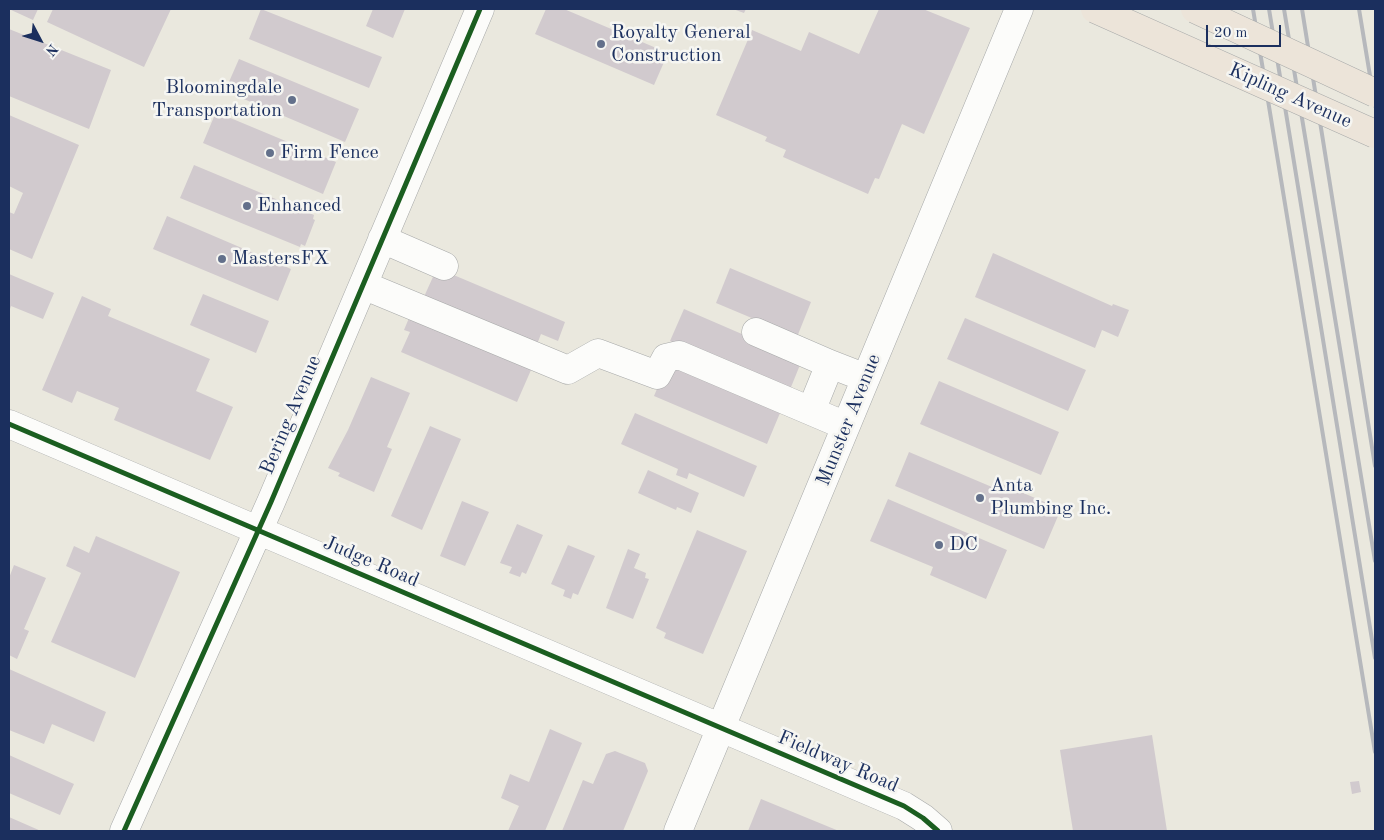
<!DOCTYPE html>
<style>
body{margin:0}
#map{position:relative;width:1384px;height:840px;overflow:hidden;background:#eae8de;font-family:"Old Standard TT",serif}
canvas{display:block}
.frame{position:absolute;inset:0;border:10px solid #1b2f5e;pointer-events:none}
.north{position:absolute;left:15px;top:15px;width:50px;height:50px;-webkit-text-stroke:4px #f6f6f2;paint-order:stroke;rotate:130deg;font-size:14px;font-weight:700;line-height:20px;text-align:center;color:#1b2f5e}
.north::after{content:'';display:block;margin:auto;width:18px;height:22px;background:#1b2f5e;clip-path:polygon(50% 0,100% 100%,50% 72%,0 100%)}
.scale{position:absolute;left:1206px;top:25px;width:75px;height:22px;box-sizing:border-box;border:2px solid #1b2f5e;border-top:0;padding-left:6px;font-size:15px;line-height:18px;white-space:nowrap;color:#1b2f5e;-webkit-text-stroke:4px #f6f6f2;paint-order:stroke}
</style>
<div id="map">
<canvas width="1384" height="840"></canvas>
<div class="frame"></div>
<div class="north">N</div>
<div class="scale">20 m</div>
</div>
<script>
const g = document.querySelector('canvas').getContext('2d');
g.lineJoin = 'round';
function paint(path, color) {
  g.fillStyle = color;
  g.fill(path, 'evenodd');
}
function poly(rows) {
  const path = new Path2D();
  for (const r of rows) {
    path.moveTo(r[0], r[1]);
    for (let i = 2; i < r.length; i += 2) path.lineTo(r[i], r[i + 1]);
  }
  return path;
}
function trace(path, color, width, dash) {
  g.strokeStyle = color;
  g.lineWidth = width;
  g.lineCap = dash ? 'butt' : 'round';
  g.setLineDash(dash || []);
  g.stroke(path);
}
function write(font, color, halo, rows, align = 'center') {
  g.font = font + ' "Old Standard TT",serif';
  g.lineWidth = 5;
  g.setLineDash([]);
  g.textBaseline = 'middle';
  g.strokeStyle = halo;
  g.fillStyle = color;
  for (const [text, x, y, turn = 0] of rows) {
    g.save();
    g.translate(x, y);
    g.rotate((+turn || 0) * Math.PI / 180);
    g.textAlign = isNaN(turn) ? turn : align;
    if (halo) g.strokeText(text, 0, 0);
    g.fillText(text, 0, 0);
    g.restore();
  }
}
paint(poly([
 [9,9,38,9,33,20],
 [53,9,171,9,144,67,47,22],
 [261,9,382,57,369,88,249,39],
 [373,9,405,9,393,38,366,26],
 [546,9,564,9,668,53,654,85,535,34],
 [733,9,746,9,744,13],
 [879,9,923,9,970,28,924,134,902,124,879,179,875,178,868,194,783,157,786,150,765,141,767,137,716,115,752,30,801,51,809,32,859,54],
 [9,29,111,70,89,129,9,96],
 [239,59,359,109,345,142,225,91],
 [216,112,336,162,323,194,203,143],
 [9,115,79,145,32,259,9,249,9,212,14,214,23,193,9,186],
 [194,165,314,215,313,219,315,220,305,246,301,244,300,247,180,198],
 [167,216,291,269,278,301,153,249],
 [993,253,1112,306,1113,304,1129,310,1118,337,1102,330,1095,348,975,297],
 [437,268,565,322,558,341,541,334,536,347,423,299],
 [730,268,811,302,797,337,716,303],
 [9,274,54,293,43,319,11,306,9,312],
 [203,294,269,321,256,353,190,325],
 [82,296,111,309,108,316,210,359,196,391,233,407,210,460,114,420,119,408,77,391,72,403,42,390],
 [684,309,802,360,789,392,670,341],
 [409,318,531,370,517,402,401,352,410,332,404,330],
 [965,318,1086,370,1068,411,947,359],
 [667,365,780,413,767,444,654,396],
 [371,377,410,393,387,447,392,449,374,492,338,476,340,473,328,468,348,430],
 [939,381,1059,432,1041,475,920,424],
 [635,413,757,466,744,497,689,473,687,479,676,475,678,469,621,444],
 [430,426,461,439,422,530,391,516],
 [909,452,992,487,995,481,1061,509,1044,549,895,486],
 [648,470,699,493,691,513,677,507,676,510,638,493],
 [888,499,1007,550,986,599,930,575,933,567,870,541],
 [462,501,489,512,465,566,440,556],
 [517,524,543,535,526,574,522,572,520,577,509,573,512,567,500,563],
 [697,530,747,551,703,654,664,638,666,633,656,628],
 [96,536,180,572,135,678,51,642,81,573,66,566,74,546,89,553],
 [568,545,595,556,578,595,573,593,571,599,563,596,565,590,551,584],
 [628,549,640,554,634,568,646,573,645,578,649,579,633,619,606,608],
 [14,565,46,578,24,629,29,631,17,659,9,655,9,578],
 [9,669,106,712,94,742,52,724,44,744,9,730],
 [550,729,582,743,545,831,508,831,519,806,501,798,510,774,529,782],
 [1152,735,1167,831,1073,831,1060,750],
 [615,751,645,763,648,771,623,831,562,831,583,780,593,784,606,754],
 [9,755,74,784,60,815,9,793],
 [1359,781,1361,792,1352,794,1350,782],
 [761,799,839,831,748,831],
 [9,817,41,831,9,831]
]), '#d1cace');
const minor = poly([
 [382,239,444,266],
 [363,285,568,370,598,353,657,375,666,358,679,355,846,426],
 [756,332,830,364],
 [811,411,830,364,866,378],
 [9,424,904,806,923,818,938,831],
 [124,831,271,502,480,9],
 [678,831,1019,9]
]);
trace(minor, '#a7a9a9', 29);
trace(minor, '#fcfcfa', 28);
trace(poly([
 [1253,9,1375,752],
 [1269,9,1375,658],
 [1284,9,1375,561],
 [1302,9,1375,466],
 [1359,9,1375,106]
]), '#b6b8bc', 4);
const majorBridge = poly([
 [1095,9,1375,134],
 [1195,9,1375,93]
]);
trace(majorBridge, '#a7a9a9', 29, []);
trace(majorBridge, '#ece4d9', 28);
trace(poly([
 [9,424,904,806,923,818,938,831],
 [124,831,271,502,480,9]
]), '#1b5e20', 5);
for (const [x, y, r, color] of [
 [601,44,5,"#63708b"],
 [292,100,5,"#63708b"],
 [270,153,5,"#63708b"],
 [247,206,5,"#63708b"],
 [222,259,5,"#63708b"],
 [980,498,5,"#63708b"],
 [939,545,5,"#63708b"]
]) {
  const dot = new Path2D();
  dot.arc(x, y, r, 0, 2 * Math.PI);
  g.fillStyle = color;
  g.fill(dot);
  trace(dot, '#f6f6f2', 2);
}
write('20px', '#1b2f5e', '#f6f6f2', [
 ["Royalty General",611,33],
 ["Construction",611,56],
 ["Bloomingdale",282,88,"right"],
 ["Transportation",282,111,"right"],
 ["Firm Fence",280,153],
 ["Enhanced",257,206],
 ["MastersFX",232,259],
 ["Anta",990,486],
 ["Plumbing Inc.",990,509],
 ["DC",949,545]
], 'left');
write('20px', '#1b2f5e', '#f6f6f2', [
 ["Kipling Avenue",1290,96,24],
 ["Bering Avenue",291,415,-67],
 ["Munster Avenue",849,420,-68],
 ["Judge Road",371,562,23],
 ["Fieldway Road",838,762,23]
]);
</script>
